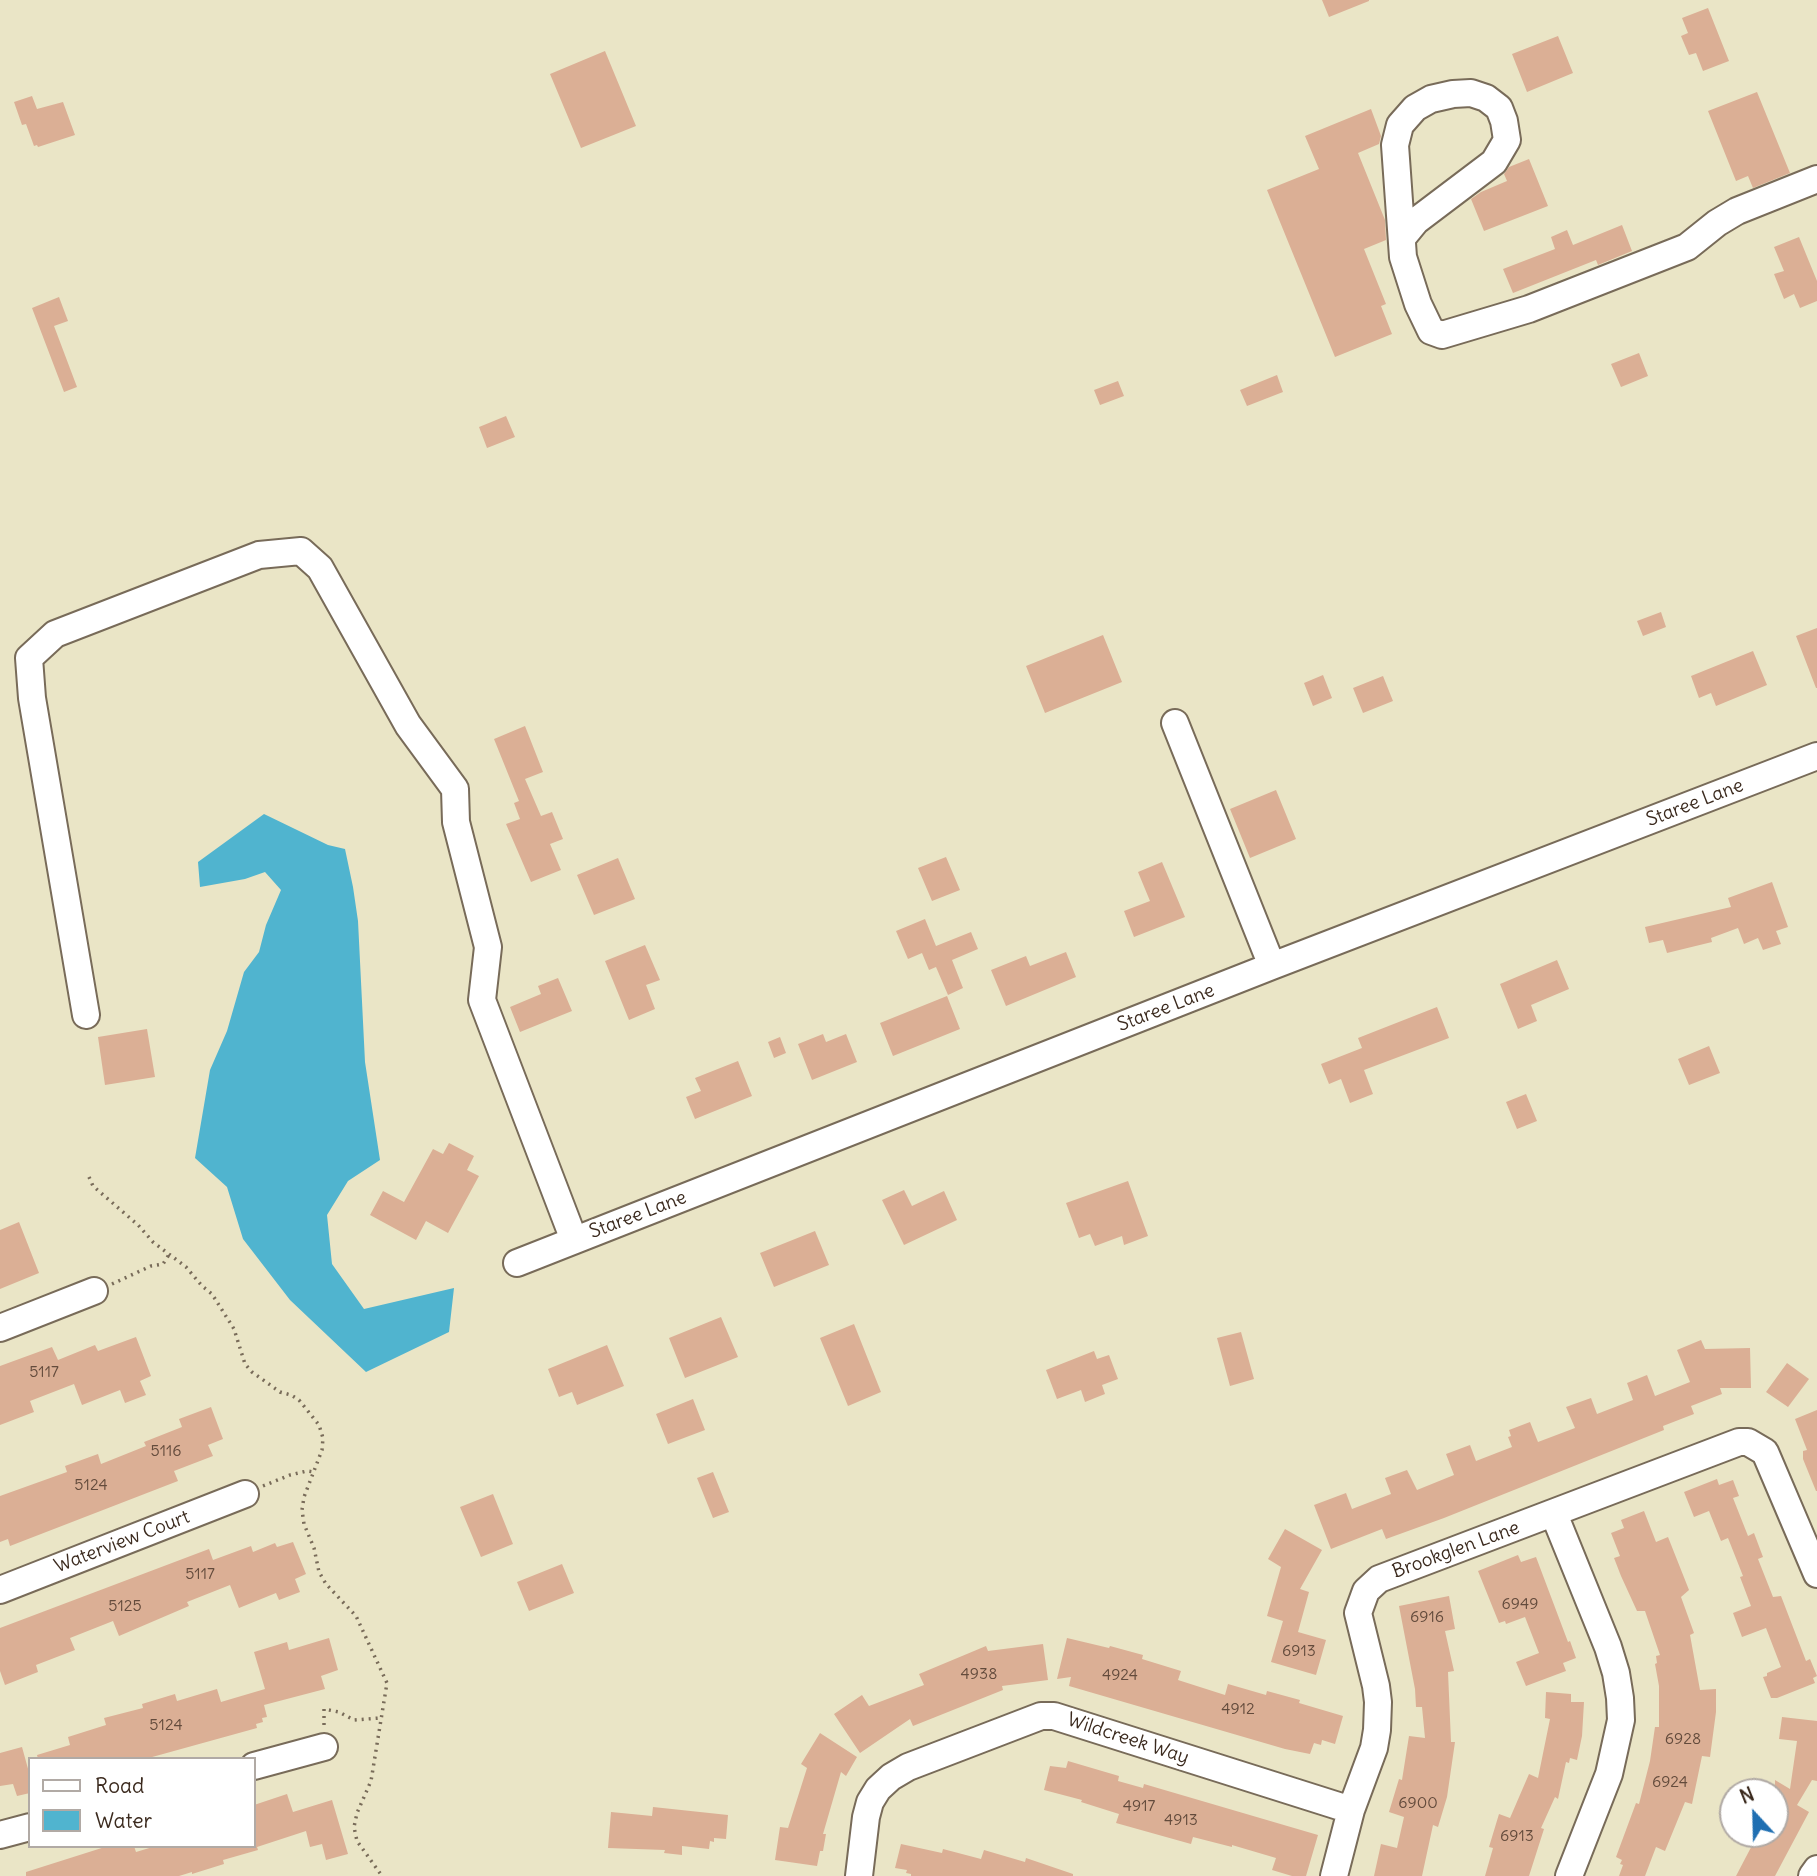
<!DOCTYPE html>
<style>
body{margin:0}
#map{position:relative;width:1817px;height:1876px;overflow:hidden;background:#eae5c6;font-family:Delius,sans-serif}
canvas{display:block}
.legend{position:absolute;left:28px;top:1757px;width:228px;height:91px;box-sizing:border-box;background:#fff;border:2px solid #b1aaa5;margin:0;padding:9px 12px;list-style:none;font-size:21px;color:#3b2a1e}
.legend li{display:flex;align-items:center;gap:14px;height:35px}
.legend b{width:35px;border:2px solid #b1aaa5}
.north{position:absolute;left:1719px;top:1778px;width:70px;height:70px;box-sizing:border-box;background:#fff;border:2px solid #b1aaa5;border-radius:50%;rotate:338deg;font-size:19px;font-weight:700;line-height:28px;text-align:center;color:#3b2a1e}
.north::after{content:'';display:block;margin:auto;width:24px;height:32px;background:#1f6fb2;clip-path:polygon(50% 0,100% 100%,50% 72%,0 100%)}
</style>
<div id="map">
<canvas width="1817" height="1876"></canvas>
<ul class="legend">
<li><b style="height:9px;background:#fff"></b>Road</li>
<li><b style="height:19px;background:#50b4cf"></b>Water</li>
</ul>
<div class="north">N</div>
</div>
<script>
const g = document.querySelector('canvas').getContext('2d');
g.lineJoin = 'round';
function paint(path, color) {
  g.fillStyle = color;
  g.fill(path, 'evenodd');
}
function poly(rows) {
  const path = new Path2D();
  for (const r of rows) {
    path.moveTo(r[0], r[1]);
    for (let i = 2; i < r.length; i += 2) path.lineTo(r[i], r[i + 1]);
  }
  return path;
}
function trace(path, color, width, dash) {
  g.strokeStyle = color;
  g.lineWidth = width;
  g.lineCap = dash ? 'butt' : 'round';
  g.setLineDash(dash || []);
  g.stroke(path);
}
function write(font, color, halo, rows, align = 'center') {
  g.font = font + ' Delius,sans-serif';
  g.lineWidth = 6;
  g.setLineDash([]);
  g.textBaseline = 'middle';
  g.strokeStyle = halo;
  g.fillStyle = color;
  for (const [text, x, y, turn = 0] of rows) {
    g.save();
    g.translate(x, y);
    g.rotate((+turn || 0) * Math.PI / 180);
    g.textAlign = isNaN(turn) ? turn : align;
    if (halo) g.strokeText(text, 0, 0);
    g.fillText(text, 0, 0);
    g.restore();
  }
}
paint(poly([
 [264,814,328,845,345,849,353,887,358,921,365,1062,380,1160,348,1181,327,1215,332,1264,364,1309,454,1288,449,1332,366,1372,290,1300,243,1239,227,1187,195,1158,210,1070,227,1031,244,972,259,952,266,925,281,890,265,872,245,879,200,887,198,862]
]), '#50b4cf');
paint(poly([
 [1322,0,1369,0,1369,1,1329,17],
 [1708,8,1729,61,1703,71,1696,53,1689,55,1681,36,1688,33,1682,18],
 [1558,36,1573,73,1527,92,1512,54],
 [605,51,636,126,581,148,550,74],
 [1757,92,1790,173,1753,188,1748,176,1736,181,1708,111],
 [32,96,37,109,63,102,75,135,38,147,37,145,34,146,26,124,22,125,14,102],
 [1371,109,1381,136,1379,144,1358,153,1385,220,1386,240,1364,249,1386,304,1381,306,1392,334,1335,357,1267,190,1319,169,1305,136],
 [1529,159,1548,206,1484,231,1471,199,1481,192,1507,181,1504,174,1509,167],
 [1622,225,1632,251,1598,265,1596,260,1513,293,1503,269,1555,249,1551,237,1567,230,1573,245],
 [1799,237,1817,281,1817,301,1800,308,1794,294,1784,299,1774,274,1784,271,1774,247],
 [59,297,68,321,54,326,77,387,64,392,32,308],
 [1639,353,1648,376,1621,387,1611,364],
 [1277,375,1283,392,1247,406,1240,390],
 [1118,381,1124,396,1100,405,1094,390],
 [506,416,515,437,487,448,479,427],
 [1661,612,1666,627,1643,636,1637,621],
 [1817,628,1817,688,1816,688,1796,636],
 [1103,635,1122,682,1045,713,1026,666],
 [1753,651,1767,685,1716,706,1711,693,1699,698,1691,676],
 [1323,675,1332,698,1313,706,1304,683],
 [1383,676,1393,701,1363,713,1353,688],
 [525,726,543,772,525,779,541,816,552,812,563,839,550,844,561,870,531,882,506,824,520,819,514,803,519,801,494,739],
 [1276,790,1296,839,1250,858,1230,809],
 [946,857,960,890,932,901,918,868],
 [618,858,635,899,594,915,577,875],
 [1162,862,1185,917,1134,937,1124,911,1150,901,1138,872],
 [1772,882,1788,927,1776,931,1781,944,1763,950,1758,938,1744,944,1738,928,1711,938,1712,942,1667,953,1663,940,1649,943,1645,927,1731,907,1728,898],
 [925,919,936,946,971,932,978,949,952,960,963,988,948,995,936,967,929,970,922,953,908,959,896,931],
 [645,945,660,980,646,985,655,1009,629,1020,605,961],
 [1066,952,1076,977,1006,1006,991,970,1026,956,1030,966],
 [1557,960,1569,989,1531,1005,1537,1021,1518,1029,1500,984],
 [558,978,572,1011,520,1032,510,1007,541,994,538,986],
 [947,996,960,1029,893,1056,880,1023],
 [1437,1007,1449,1038,1364,1070,1373,1094,1350,1103,1341,1079,1329,1084,1321,1064,1362,1048,1358,1038],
 [147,1029,155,1077,105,1085,98,1037],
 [823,1034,826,1042,846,1034,857,1062,812,1080,798,1044],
 [780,1037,786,1053,774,1058,768,1042],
 [1709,1046,1720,1073,1689,1085,1678,1059],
 [738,1061,752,1096,695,1119,686,1097,701,1091,695,1078],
 [1526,1094,1537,1121,1517,1129,1506,1102],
 [449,1143,474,1156,467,1170,479,1176,448,1233,426,1221,416,1240,370,1215,383,1191,404,1202,433,1149,443,1154],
 [1128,1181,1148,1236,1124,1245,1122,1236,1095,1246,1090,1234,1079,1238,1066,1203],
 [904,1190,912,1206,944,1191,957,1220,904,1245,882,1200],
 [19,1222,39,1273,0,1289,0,1230],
 [815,1231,829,1265,774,1287,760,1253],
 [721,1317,738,1357,685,1378,669,1338],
 [854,1324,881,1392,848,1406,820,1338],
 [1241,1332,1254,1379,1230,1386,1217,1338],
 [136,1337,151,1376,140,1381,146,1395,125,1403,120,1390,82,1405,74,1384,30,1401,34,1412,0,1425,0,1366,52,1347,58,1360,95,1345,98,1351],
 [1701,1340,1705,1349,1750,1348,1751,1388,1720,1388,1722,1394,1691,1406,1694,1414,1663,1426,1664,1430,1444,1518,1386,1539,1382,1529,1331,1549,1314,1505,1346,1493,1352,1509,1391,1494,1385,1478,1407,1470,1417,1490,1454,1475,1446,1454,1470,1445,1476,1461,1512,1447,1508,1437,1511,1436,1509,1430,1530,1422,1538,1442,1575,1428,1566,1407,1591,1398,1597,1414,1633,1400,1627,1383,1647,1375,1655,1396,1690,1382,1677,1350],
 [607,1345,624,1386,577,1405,572,1392,559,1397,548,1369],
 [1094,1351,1097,1359,1109,1355,1118,1379,1102,1385,1105,1394,1085,1402,1081,1390,1057,1399,1046,1370],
 [1787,1363,1809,1379,1788,1407,1766,1392],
 [693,1399,705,1430,668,1444,656,1414],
 [211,1407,223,1439,208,1445,213,1456,174,1471,178,1481,10,1546,8,1539,0,1542,0,1496,67,1472,65,1466,98,1454,101,1464,146,1446,144,1442,182,1427,179,1419],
 [1817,1410,1817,1491,1816,1491,1803,1459,1803,1451,1807,1450,1795,1419],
 [713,1472,729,1512,713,1518,697,1478],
 [1717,1479,1719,1485,1733,1480,1739,1496,1733,1498,1748,1536,1754,1533,1763,1557,1758,1559,1773,1597,1781,1596,1806,1661,1810,1659,1817,1676,1813,1678,1815,1683,1777,1698,1771,1698,1763,1677,1767,1676,1767,1673,1781,1667,1766,1628,1742,1637,1733,1613,1751,1606,1740,1577,1743,1576,1728,1538,1721,1541,1709,1511,1694,1517,1684,1492],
 [493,1494,513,1544,481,1557,460,1507],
 [1644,1511,1656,1542,1668,1537,1689,1590,1681,1597,1694,1633,1690,1635,1700,1690,1716,1689,1716,1712,1710,1757,1702,1756,1692,1804,1685,1802,1665,1851,1656,1847,1645,1876,1619,1876,1623,1865,1620,1864,1622,1860,1616,1857,1636,1803,1639,1804,1650,1761,1655,1727,1659,1727,1659,1686,1655,1664,1657,1663,1656,1656,1660,1655,1645,1611,1637,1611,1621,1576,1614,1558,1620,1556,1611,1533,1624,1528,1621,1520],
 [1285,1529,1322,1550,1300,1589,1309,1592,1298,1632,1326,1640,1316,1675,1271,1662,1283,1621,1267,1616,1281,1567,1268,1559],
 [293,1542,306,1574,295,1579,300,1592,279,1600,276,1593,239,1608,230,1585,187,1602,189,1606,119,1636,113,1621,70,1638,75,1650,36,1665,38,1672,5,1685,0,1671,0,1628,209,1549,213,1560,251,1546,253,1552,275,1543,277,1547],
 [1518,1555,1521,1562,1536,1557,1568,1642,1570,1641,1576,1658,1563,1663,1566,1671,1526,1686,1516,1662,1539,1653,1525,1617,1506,1624,1505,1621,1499,1623,1478,1571],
 [562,1564,574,1593,529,1611,517,1582],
 [1449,1596,1455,1629,1445,1631,1454,1671,1448,1672,1451,1742,1455,1742,1447,1797,1438,1827,1433,1825,1422,1876,1374,1876,1381,1844,1397,1848,1404,1817,1389,1812,1399,1779,1402,1780,1409,1736,1425,1738,1422,1707,1416,1707,1415,1689,1399,1606],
 [329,1638,338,1670,321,1676,325,1689,264,1705,267,1717,262,1718,263,1722,256,1724,257,1728,145,1759,38,1759,37,1755,70,1745,68,1737,106,1725,104,1718,143,1708,142,1704,175,1694,177,1701,217,1689,221,1702,265,1689,254,1652,287,1642,289,1650],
 [1067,1638,1109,1648,1110,1646,1143,1655,1142,1659,1181,1671,1178,1680,1225,1695,1228,1684,1266,1695,1267,1691,1300,1700,1299,1703,1343,1716,1335,1744,1322,1740,1321,1745,1314,1743,1310,1754,1285,1749,1069,1686,1071,1677,1057,1679],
 [1043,1644,1048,1680,1002,1686,1003,1690,913,1726,910,1719,860,1753,834,1714,862,1695,869,1706,924,1685,919,1674,986,1646,988,1651],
 [1546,1692,1571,1694,1571,1702,1584,1702,1582,1736,1577,1760,1570,1758,1569,1763,1566,1762,1558,1799,1555,1797,1541,1828,1544,1829,1529,1876,1485,1876,1493,1848,1489,1847,1499,1814,1510,1818,1529,1774,1538,1778,1550,1719,1545,1718],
 [1782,1717,1817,1721,1817,1781,1812,1780,1797,1805,1809,1812,1775,1876,1736,1876,1758,1834,1775,1834,1775,1780,1790,1789,1797,1741,1779,1739],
 [820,1733,857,1757,846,1776,841,1772,823,1834,826,1834,823,1851,820,1851,817,1866,775,1860,780,1827,788,1828,807,1768,801,1764],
 [22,1747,30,1776,30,1793,17,1796,13,1784,0,1786,0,1753],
 [1068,1761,1119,1776,1118,1781,1143,1788,1144,1784,1318,1835,1306,1876,1292,1876,1272,1870,1276,1858,1232,1845,1232,1847,1193,1837,1191,1844,1116,1823,1119,1814,1081,1802,1082,1800,1044,1790,1050,1766,1066,1768],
 [287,1794,293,1812,332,1800,348,1854,326,1860,322,1844,310,1847,306,1831,257,1847,258,1850,223,1860,224,1864,192,1874,192,1872,179,1876,26,1876,26,1872,108,1846,134,1846,136,1852,156,1846,254,1846,254,1805],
 [653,1807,728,1815,726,1839,714,1838,714,1842,710,1841,709,1849,682,1846,682,1855,664,1853,665,1850,608,1848,611,1812,652,1816],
 [901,1844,942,1853,943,1849,981,1859,984,1850,1025,1862,1026,1858,1073,1874,1073,1876,911,1876,911,1874,906,1873,907,1870,895,1868]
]), '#dbaf95');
const minor = poly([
 [1402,238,1416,221,1494,162,1507,140,1504,121,1499,108,1486,98,1471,93,1453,94,1431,99,1415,108,1400,125,1395,145,1403,257,1418,304,1431,331,1442,335,1529,309,1687,247,1717,223,1737,211,1817,179],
 [1175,723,1272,966],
 [86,1015,32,698,29,658,55,634,259,555,301,551,320,568,408,725,455,789,456,822,488,947,482,1000,574,1240],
 [517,1263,1272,966,1817,756],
 [0,1328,94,1291],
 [1554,1514,1608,1647,1616,1673,1620,1698,1621,1720,1609,1774,1569,1876],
 [0,1590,245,1494],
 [254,1766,324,1747],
 [0,1835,30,1827],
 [859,1876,866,1817,870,1802,878,1789,891,1777,908,1767,1041,1716,1054,1716,1351,1810],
 [1334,1876,1351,1810,1374,1748,1377,1730,1378,1702,1376,1686,1358,1613,1366,1591,1379,1579,1739,1442,1748,1442,1765,1452,1817,1574],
 [1812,1876,1817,1869]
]);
trace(minor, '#786b59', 30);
trace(poly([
 [89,1177,93,1186,138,1225,153,1242,186,1267,202,1286,212,1294,234,1329,245,1364,252,1372,280,1392,291,1395,299,1400,319,1425,323,1438,322,1450,304,1497,302,1510,304,1524,314,1548,319,1572,326,1584,356,1616,387,1683,371,1781,357,1813,354,1827,357,1841,382,1876],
 [112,1284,151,1266,163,1264,170,1253],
 [263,1486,290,1475,307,1471,314,1472],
 [324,1725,324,1709,339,1712,354,1720,380,1718]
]), '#786b59', 3.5, [2, 5]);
trace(minor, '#fff', 26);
write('16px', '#634b3c', null, [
 ["5117",44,1372],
 ["5116",166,1451],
 ["5124",91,1485],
 ["5117",200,1574],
 ["6949",1520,1604],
 ["5125",125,1606],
 ["6916",1427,1617],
 ["6913",1299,1651],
 ["4938",979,1674],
 ["4924",1120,1675],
 ["4912",1238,1709],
 ["5124",166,1725],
 ["6928",1683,1739],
 ["6924",1670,1782],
 ["6900",1418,1803],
 ["4917",1139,1806],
 ["4913",1181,1820],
 ["6913",1517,1836]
]);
write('19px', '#3b2a1e', '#fff', [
 ["Staree Lane",1695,803,-21],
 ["Staree Lane",1166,1008,-21],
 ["Staree Lane",638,1215,-21],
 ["Waterview Court",122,1542,-21],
 ["Brookglen Lane",1456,1550,-20],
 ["Wildcreek Way",1128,1739,18]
]);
</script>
